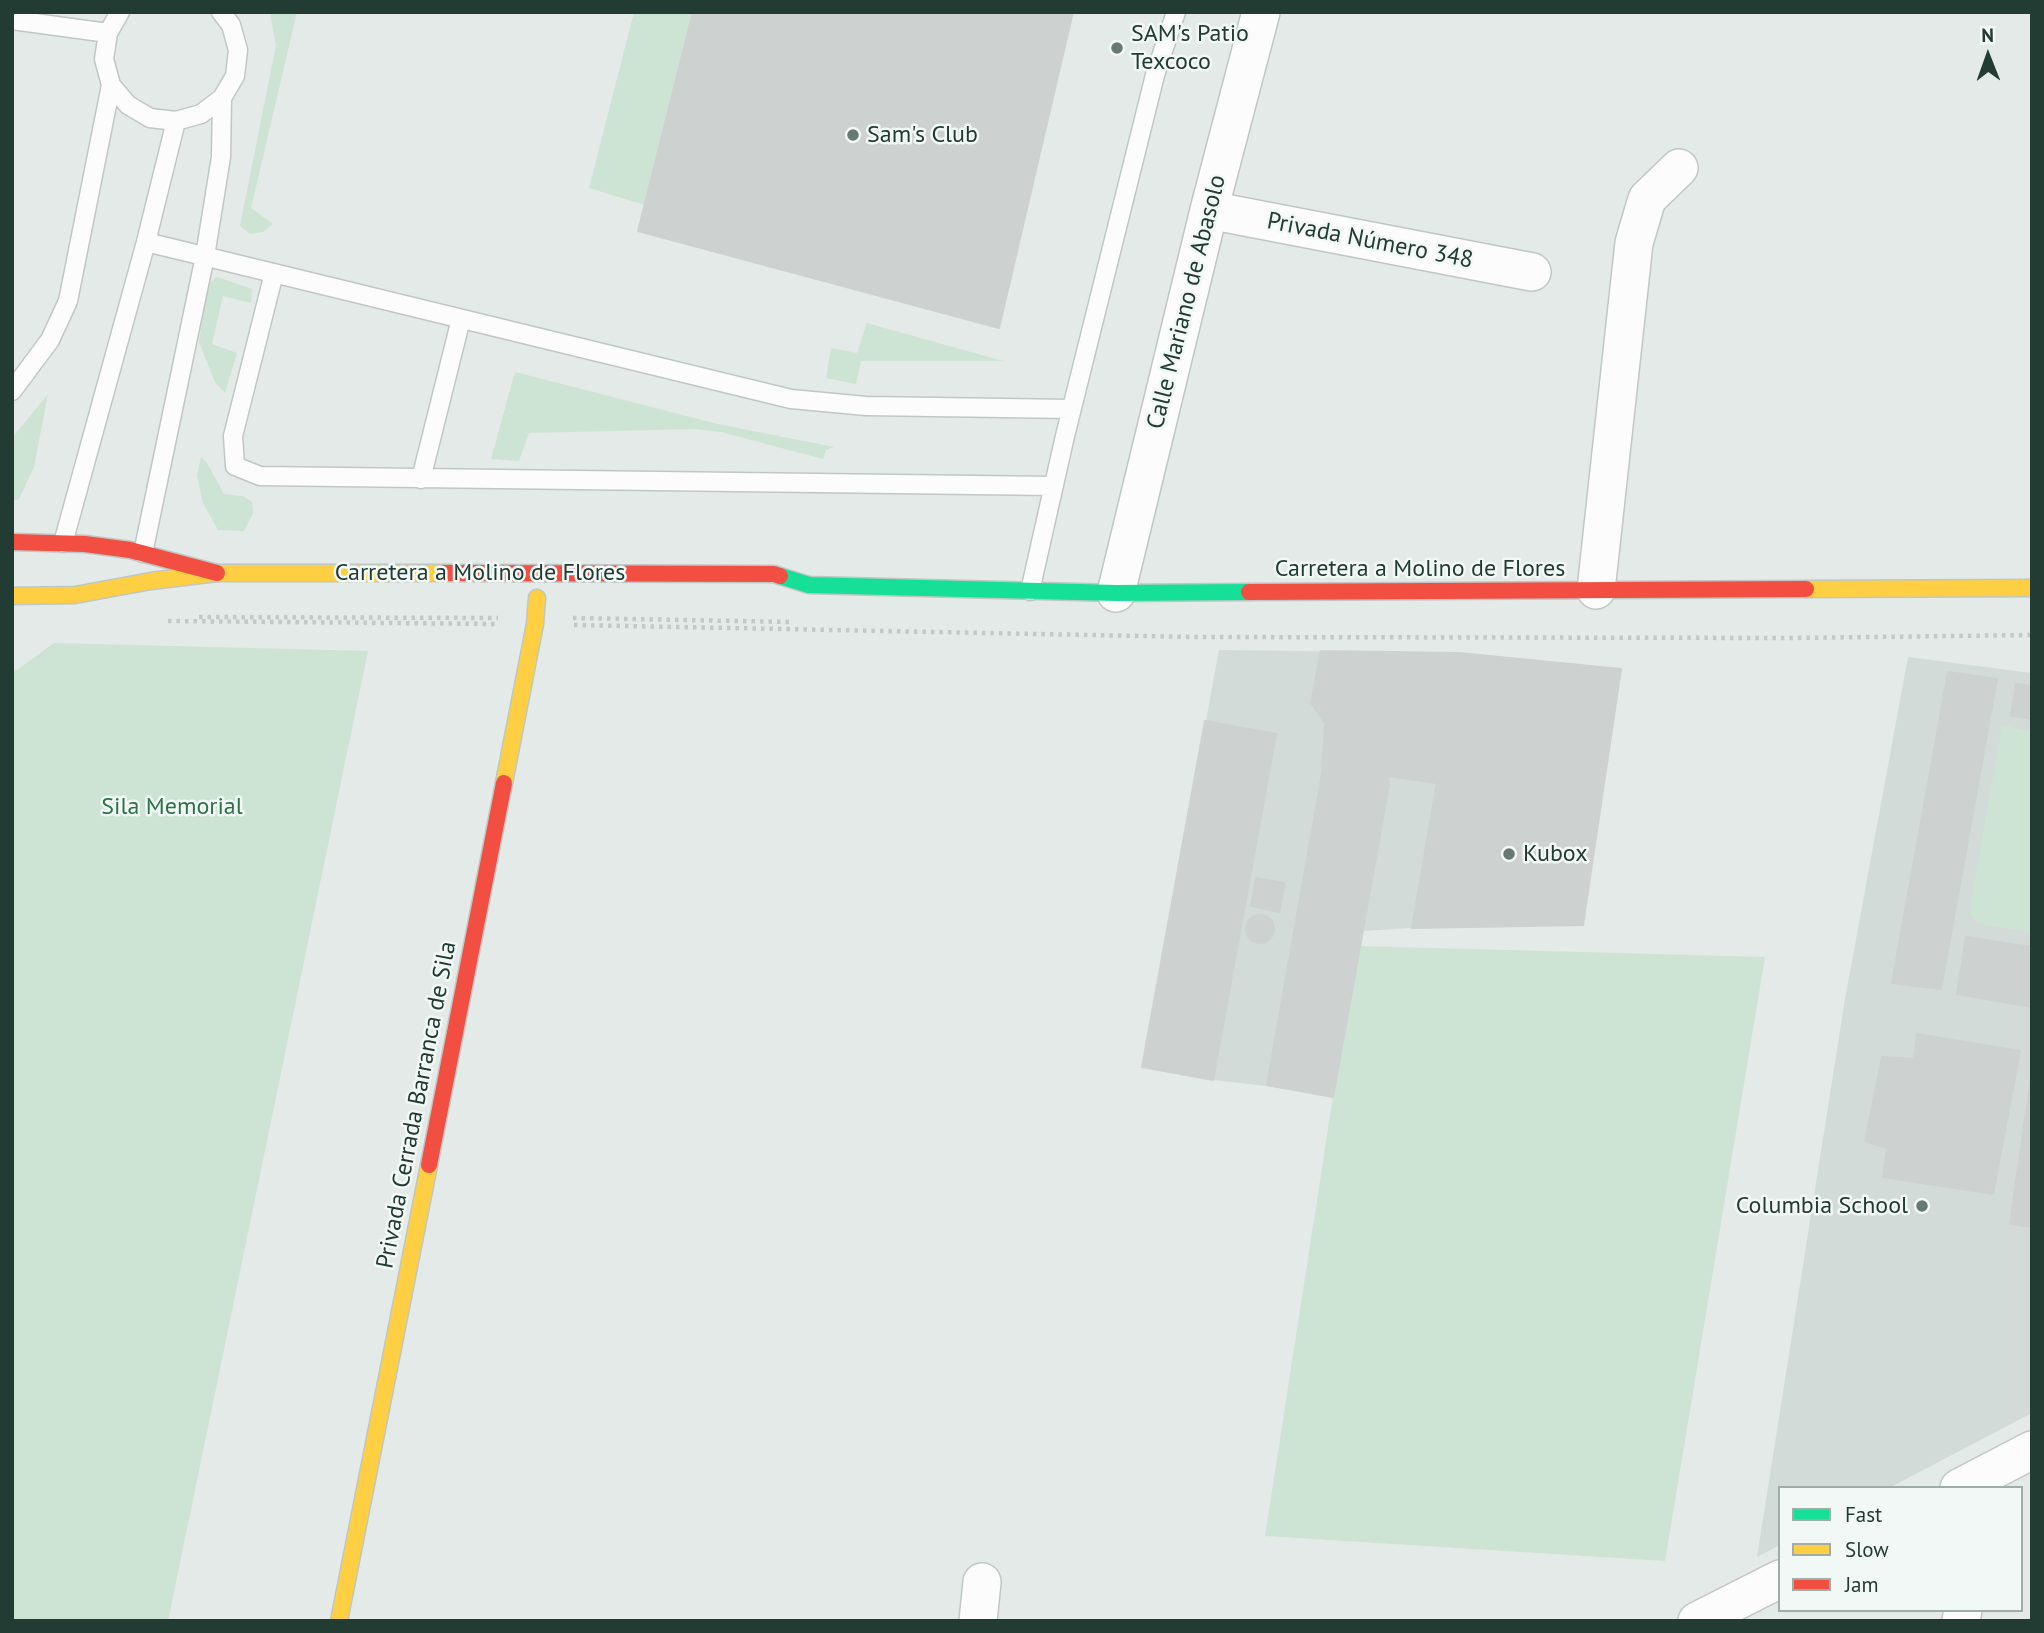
<!DOCTYPE html>
<meta charset="utf-8">
<style>
body{margin:0}
#map{position:relative;width:2044px;height:1633px;overflow:hidden;background:#e4eae7;font-family:"PT Sans",sans-serif}
canvas{display:block}
.frame{position:absolute;inset:0;border:14px solid #223c34;pointer-events:none}
.legend{position:absolute;left:1778px;top:1486px;width:245px;height:126px;box-sizing:border-box;background:#f2f8f5;border:2px solid #9fada8;margin:0;padding:9px 12px;list-style:none;font-size:21px;color:#223c34}
.legend li{display:flex;align-items:center;gap:14px;height:35px}
.legend b{width:35px;border:2px solid #9fada8}
.north{position:absolute;left:1953px;top:21px;width:70px;height:70px;-webkit-text-stroke:5px #f2f8f5;paint-order:stroke;rotate:359deg;font-size:19px;font-weight:700;line-height:28px;text-align:center;color:#223c34}
.north::after{content:'';display:block;margin:auto;width:24px;height:32px;background:#223c34;clip-path:polygon(50% 0,100% 100%,50% 72%,0 100%)}
</style>
<div id="map">
<canvas width="2044" height="1633"></canvas>
<div class="frame"></div>
<ul class="legend">
<li><b style="height:9px;background:#16e098"></b>Fast</li>
<li><b style="height:9px;background:#ffcf43"></b>Slow</li>
<li><b style="height:9px;background:#f24e42"></b>Jam</li>
</ul>
<div class="north">N</div>
</div>
<script>
const g = document.querySelector('canvas').getContext('2d');
g.lineJoin = 'round';
function paint(path, color) {
  g.fillStyle = color;
  g.fill(path, 'evenodd');
}
function poly(rows) {
  const path = new Path2D();
  for (const r of rows) {
    if (r.length === 3) {
      path.moveTo(r[0] + r[2], r[1]);
      path.arc(r[0], r[1], r[2], 0, 2 * Math.PI);
      continue;
    }
    path.moveTo(r[0], r[1]);
    for (let i = 2; i < r.length; i += 2) path.lineTo(r[i], r[i + 1]);
  }
  return path;
}
function trace(path, color, width, dash) {
  g.strokeStyle = color;
  g.lineWidth = width;
  g.lineCap = dash ? 'butt' : 'round';
  g.setLineDash(dash || []);
  g.stroke(path);
}
function write(font, color, halo, rows, align = 'center') {
  g.font = font + ' "PT Sans",sans-serif';
  g.lineWidth = 5;
  g.setLineDash([]);
  g.textBaseline = 'middle';
  g.strokeStyle = halo;
  g.fillStyle = color;
  for (const [text, x, y, turn = 0] of rows) {
    g.save();
    g.translate(x, y);
    g.rotate((+turn || 0) * Math.PI / 180);
    g.textAlign = isNaN(turn) ? turn : align;
    if (halo) g.strokeText(text, 0, 0);
    g.fillText(text, 0, 0);
    g.restore();
  }
}
paint(poly([
 [1219,650,1459,653,1412,928,1363,931,1333,1097,1267,1086,1213,1080,1142,1067],
 [1908,657,2032,673,2032,1413,1889,1488,1780,1488,1780,1545,1757,1557,1845,999]
]), '#d2dbd7');
paint(poly([
 [270,12,297,12,251,208,273,224,263,232,250,234,240,226,276,45],
 [634,12,693,12,645,205,589,188],
 [217,277,252,289,251,303,223,296,212,344,237,353,225,393,215,382,199,342,207,285],
 [867,323,1003,361,861,361,856,384,826,378,831,348,857,353],
 [515,372,718,424,834,447,826,450,823,459,721,432,695,429,529,433,519,461,491,459],
 [48,394,34,467,19,499,12,501,12,438],
 [201,457,207,463,224,494,243,496,252,502,253,513,244,531,218,530,203,503,197,475],
 [54,643,368,651,168,1621,12,1621,12,669,17,670],
 [2002,725,2032,732,2032,933,1977,923,1969,912],
 [1360,946,1765,957,1665,1561,1265,1536,1333,1097]
]), '#cde3d3');
const building = poly([
 [693,12,1073,12,999,328,638,231,693,12],
 [1321,651,1459,653,1437,783,1387,776,1389,785,1322,774,1325,723,1311,703,1321,651],
 [1459,653,1621,669,1583,925,1412,928,1459,653],
 [1948,672,1997,679,1941,989,1892,983,1948,672],
 [2016,684,2032,686,2032,719,2011,716,2016,684],
 [1205,721,1276,734,1213,1080,1142,1067,1205,721],
 [1322,774,1389,785,1333,1097,1267,1085,1322,774],
 [1256,878,1285,883,1279,912,1251,906,1256,878],
 [1260,929,14],
 [1966,937,2032,947,2032,1007,1957,994,1966,937],
 [1917,1034,2020,1051,1993,1194,1883,1177,1887,1148,1865,1141,1882,1057,1914,1059,1917,1034],
 [2032,1071,2032,1227,2010,1224,2032,1071]
]);
paint(building, '#cdd2d0');
trace(building, '#cdd2d0', 2);
const lane = poly([
 [120,12,108,33,104,59,111,85,128,105,150,118,176,121,201,114,222,98,235,76,238,50,231,25,221,12],
 [12,20,108,33],
 [146,242,791,399,866,406,1071,409],
 [274,273,233,436,235,466,260,476,1054,486],
 [12,391,50,340,68,301,111,85],
 [421,479,461,319],
 [63,543,146,242,176,121],
 [143,553,205,256,221,157,222,98],
 [1030,591,1065,436,1155,75,1176,12]
]);
const street = poly([
 [1209,210,1532,272],
 [1596,590,1634,243,1647,199,1679,168],
 [1116,593,1209,210,1261,12],
 [1959,1488,2032,1450],
 [978,1621,982,1582],
 [1697,1621,1780,1579],
 [1961,1621,1963,1610]
]);
const fast = poly([
 [780,576,809,585,1116,593,1249,592]
]);
const slow = poly([
 [1806,589,2032,588],
 [12,596,75,595,151,581,217,573,444,573],
 [504,783,535,624,537,598],
 [339,1621,429,1165]
]);
const jam = poly([
 [12,542,85,544,130,550,217,573],
 [444,573,774,574,780,576],
 [1249,592,1806,589],
 [429,1165,504,783]
]);
trace(lane, '#c1c7c4', 21);
trace(street, '#c1c7c4', 40);
trace(fast, '#bfc7c4', 19);
trace(slow, '#bfc7c4', 19);
trace(jam, '#bfc7c4', 19);
trace(poly([
 [199,617,498,618],
 [573,618,792,622],
 [168,621,498,624],
 [574,625,1193,637,1790,638,2032,635]
]), '#c1cac5', 4.5, [3.5, 5]);
trace(lane, '#fbfcfb', 18);
trace(street, '#fbfcfb', 37);
trace(fast, '#16e098', 16);
trace(slow, '#ffcf43', 16);
trace(jam, '#f24e42', 16);
for (const [x, y, r, color] of [
 [1117,48,7,"#667973"],
 [853,135,7,"#667973"],
 [1509,854,7,"#667973"],
 [1922,1206,7,"#667973"]
]) {
  const dot = new Path2D();
  dot.arc(x, y, r, 0, 2 * Math.PI);
  g.fillStyle = color;
  g.fill(dot);
  trace(dot, '#f2f8f5', 2.5);
}
write('24px', '#223c34', '#f2f8f5', [
 ["SAM's Patio",1131,34],
 ["Texcoco",1131,62],
 ["Sam's Club",867,135],
 ["Kubox",1523,854],
 ["Columbia School",1908,1206,"right"]
], 'left');
write('24px', '#223c34', '#f2f8f5', [
 ["Privada Número 348",1370,241,11],
 ["Calle Mariano de Abasolo",1187,302,-76],
 ["Carretera a Molino de Flores",1420,569],
 ["Carretera a Molino de Flores",480,573],
 ["Privada Cerrada Barranca de Sila",417,1105,-79]
]);
write('24px', '#2d7345', '#f2f8f5', [
 ["Sila Memorial",172,807]
]);
</script>
